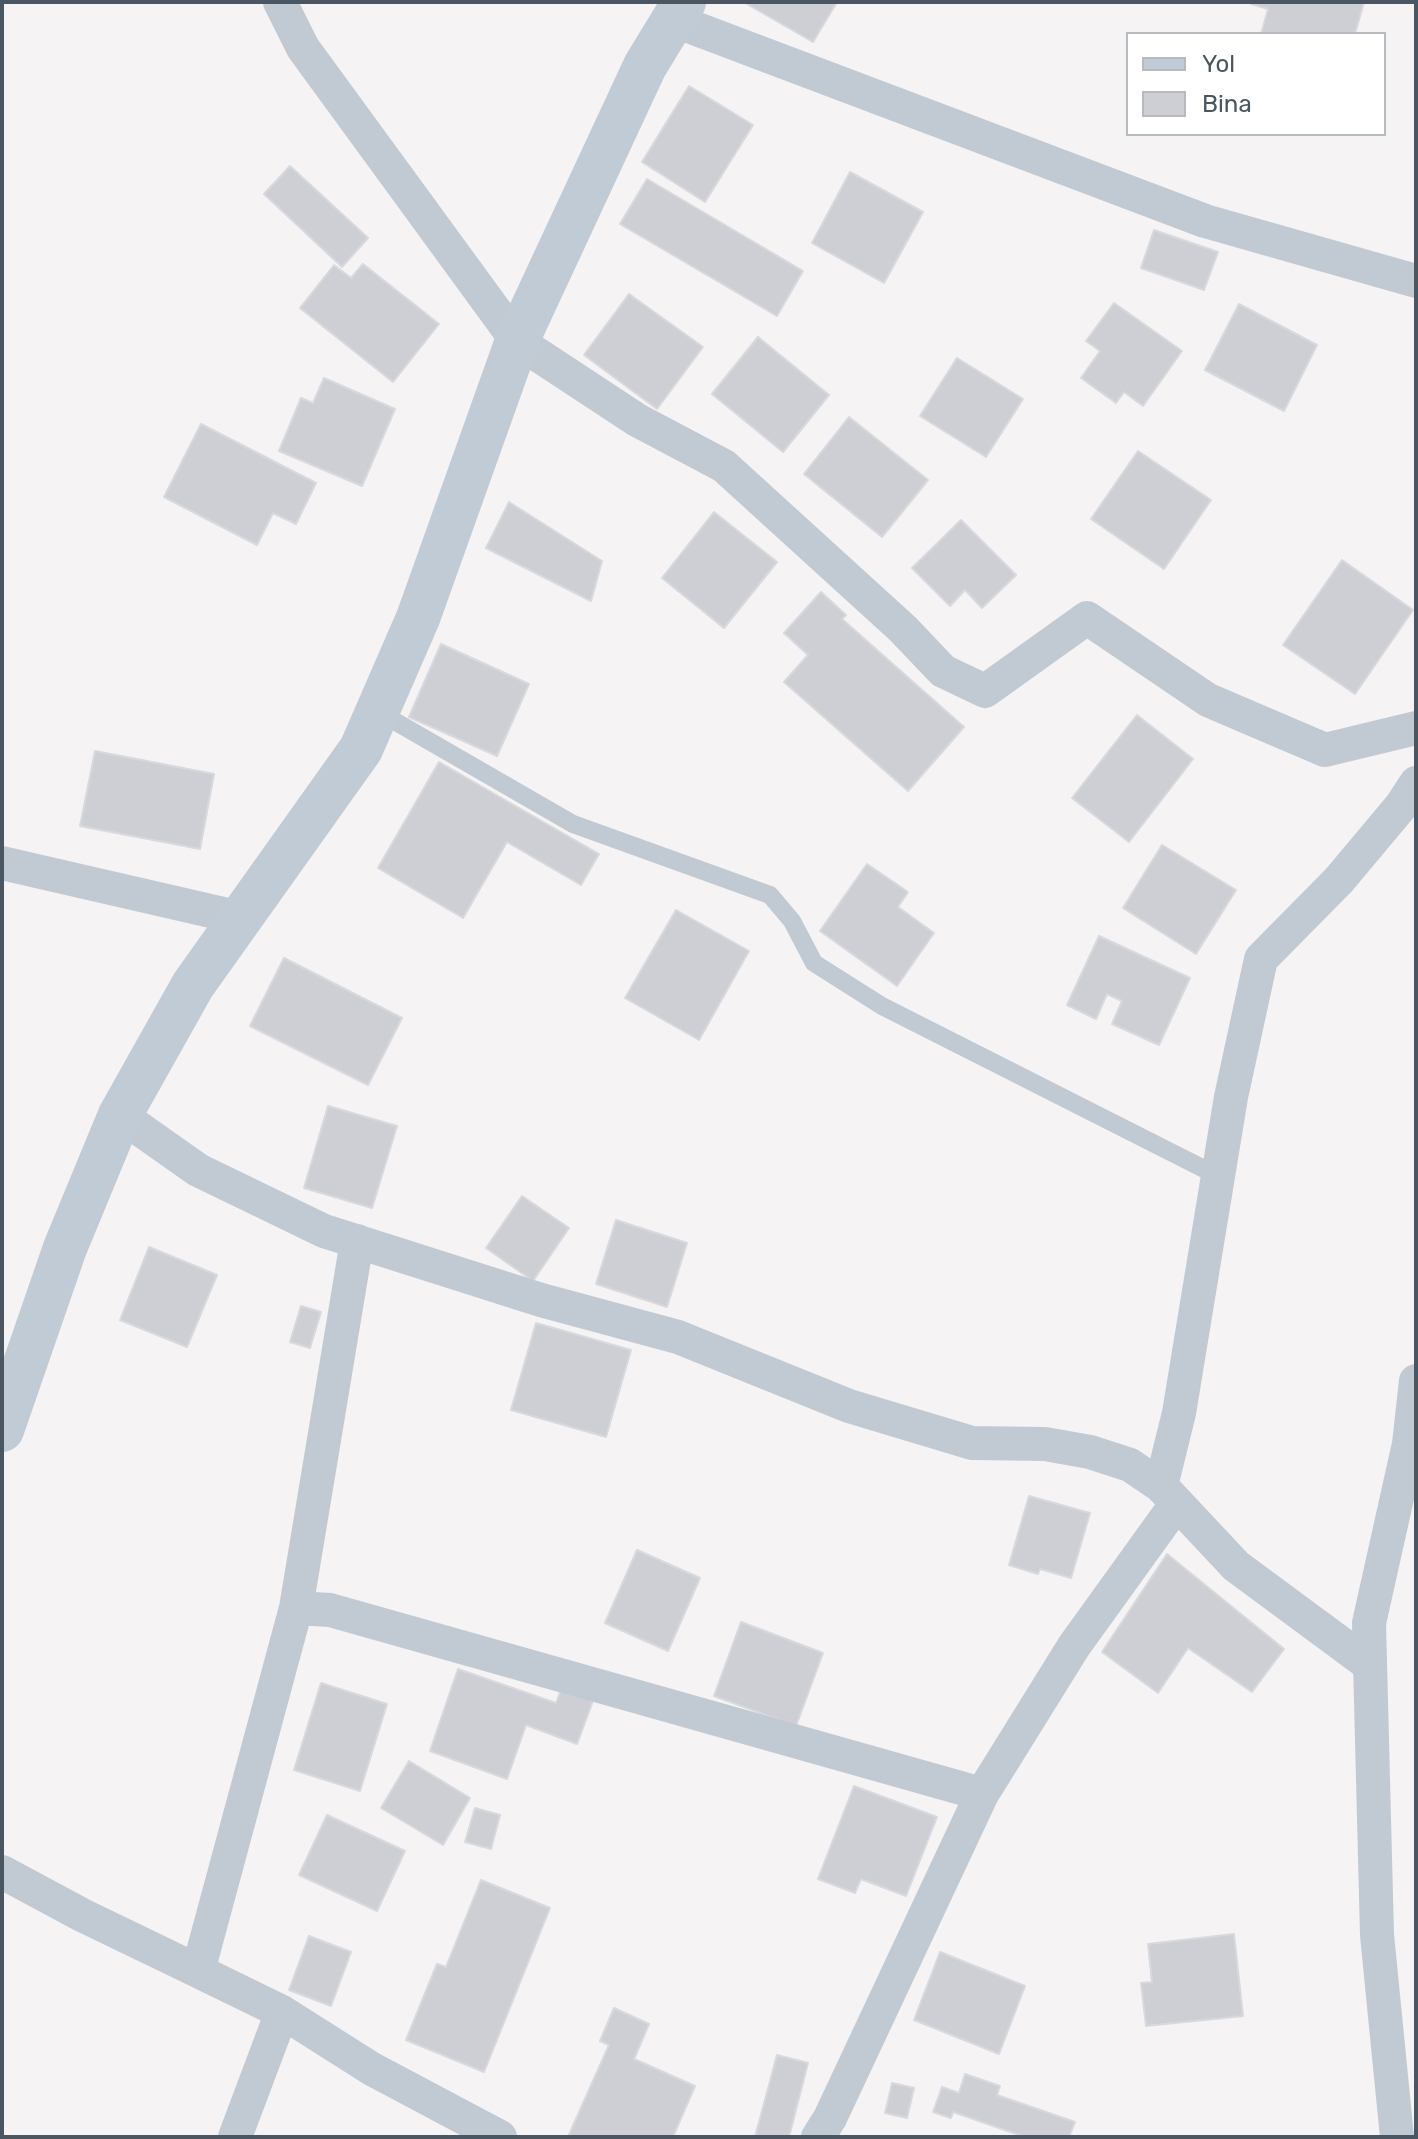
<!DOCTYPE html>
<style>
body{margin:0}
#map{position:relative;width:1418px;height:2139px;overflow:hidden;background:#f5f3f3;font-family:Rubik,sans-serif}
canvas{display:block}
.frame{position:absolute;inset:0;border:4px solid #4a5661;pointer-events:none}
.legend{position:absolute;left:1126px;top:32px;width:260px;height:104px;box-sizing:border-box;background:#fff;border:2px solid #b7bbc0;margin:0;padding:10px 14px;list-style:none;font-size:24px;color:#4a5661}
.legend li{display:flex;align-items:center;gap:16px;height:40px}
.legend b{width:40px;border:2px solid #b7bbc0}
</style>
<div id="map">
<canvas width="1418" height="2139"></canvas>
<div class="frame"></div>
<ul class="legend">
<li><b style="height:10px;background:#c1cbd6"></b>Yol</li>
<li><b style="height:22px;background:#cdcfd5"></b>Bina</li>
</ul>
</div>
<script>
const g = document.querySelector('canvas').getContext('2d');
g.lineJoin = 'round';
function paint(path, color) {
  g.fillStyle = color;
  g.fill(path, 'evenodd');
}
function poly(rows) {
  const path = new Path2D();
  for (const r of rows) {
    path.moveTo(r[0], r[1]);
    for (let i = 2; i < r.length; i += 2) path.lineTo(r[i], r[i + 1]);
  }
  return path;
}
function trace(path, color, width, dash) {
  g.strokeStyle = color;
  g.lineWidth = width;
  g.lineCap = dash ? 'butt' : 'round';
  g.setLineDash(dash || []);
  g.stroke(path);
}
const building = poly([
 [748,2,837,2,813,42,747,4,748,2],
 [1251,2,1364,2,1355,34,1261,34,1268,9,1251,4,1251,2],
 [689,86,753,125,705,202,642,162,689,86],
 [290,166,368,238,342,267,264,194,290,166],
 [850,172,923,212,884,283,812,243,850,172],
 [647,179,803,271,777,316,620,224,647,179],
 [1154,230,1218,252,1204,290,1141,268,1154,230],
 [363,264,439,324,393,382,300,308,334,265,351,278,363,264],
 [629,294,703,347,657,409,584,355,629,294],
 [1114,303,1182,351,1143,406,1124,392,1116,403,1081,378,1100,351,1086,341,1114,303],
 [1239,304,1317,345,1284,411,1205,370,1239,304],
 [758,337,829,395,783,452,712,394,758,337],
 [957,358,1023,399,986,457,920,416,957,358],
 [324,378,395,409,362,486,279,451,301,398,313,403,324,378],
 [849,417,928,480,882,537,804,474,849,417],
 [201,424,316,483,296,524,273,513,257,545,164,497,201,424],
 [1138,451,1211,500,1164,569,1091,519,1138,451],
 [509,502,602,561,591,601,486,548,509,502],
 [714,512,777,562,724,628,662,578,714,512],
 [961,520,1016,575,982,608,965,590,950,606,912,568,961,520],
 [1342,560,1413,610,1355,694,1283,645,1342,560],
 [821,592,846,615,842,619,964,727,908,791,784,682,808,655,784,633,821,592],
 [441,644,529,684,497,756,409,717,441,644],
 [1137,715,1193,759,1129,842,1072,798,1137,715],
 [95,751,214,774,200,849,80,826,95,751],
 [439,762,599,854,581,885,507,842,463,918,378,868,439,762],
 [1162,845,1236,890,1196,954,1123,908,1162,845],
 [867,864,908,892,898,907,934,933,897,986,820,931,867,864],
 [676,910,749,951,699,1040,625,998,676,910],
 [1099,936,1190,978,1159,1045,1112,1024,1122,1001,1107,994,1096,1019,1067,1005,1099,936],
 [284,958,402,1018,368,1085,250,1026,284,958],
 [328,1106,397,1126,372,1208,304,1188,328,1106],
 [522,1196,569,1228,533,1281,486,1248,522,1196],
 [616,1220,687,1243,667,1307,596,1284,616,1220],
 [149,1247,217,1275,187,1347,120,1320,149,1247],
 [301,1306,321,1312,310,1348,290,1342,301,1306],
 [536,1323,631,1350,606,1437,511,1410,536,1323],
 [1029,1496,1090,1513,1071,1578,1040,1569,1038,1574,1009,1565,1029,1496],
 [637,1550,700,1578,668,1651,605,1623,637,1550],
 [1167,1554,1284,1649,1252,1692,1188,1648,1158,1693,1102,1652,1167,1554],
 [741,1622,823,1653,796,1726,714,1696,741,1622],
 [458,1669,556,1703,561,1690,593,1701,577,1744,526,1725,507,1779,430,1751,458,1669],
 [321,1683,387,1704,360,1791,294,1770,321,1683],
 [409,1761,470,1798,443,1845,381,1808,409,1761],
 [854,1786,937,1817,906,1896,861,1879,855,1893,818,1879,854,1786],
 [475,1808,500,1815,491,1849,465,1842,475,1808],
 [327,1815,405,1851,377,1911,299,1875,327,1815],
 [481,1880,550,1908,484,2072,406,2040,437,1964,446,1967,481,1880],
 [1234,1934,1243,2016,1146,2026,1141,1983,1152,1982,1148,1944,1234,1934],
 [309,1936,351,1952,331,2006,289,1990,309,1936],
 [940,1952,1025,1986,999,2054,914,2020,940,1952],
 [614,2008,649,2024,634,2059,695,2086,673,2137,568,2137,609,2045,600,2041,614,2008],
 [777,2055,808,2063,789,2137,755,2137,777,2055],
 [965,2074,1000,2086,997,2095,1075,2122,1069,2137,1025,2137,953,2112,951,2118,933,2112,942,2087,959,2093,965,2074],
 [892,2083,914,2088,907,2118,885,2113,892,2083]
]);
paint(building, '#cdcfd5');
trace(building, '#d7d9de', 2);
trace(poly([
 [377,711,573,824,770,895,792,921,814,963,882,1006,1218,1176]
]), '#c1cad2', 18);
trace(poly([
 [280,2,303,48,517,341,637,420,724,466,903,629,943,671,985,691,1087,618,1208,700,1325,750,1416,728],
 [673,20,1205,221,1416,281],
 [2,863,241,918],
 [120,1115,198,1170,324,1231,541,1300,678,1337,849,1406,972,1443,1045,1444,1090,1452,1130,1465,1161,1486,1236,1566,1370,1665],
 [1161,1486,1179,1413,1231,1097,1261,959,1339,880,1401,806,1416,783],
 [296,1608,357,1241],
 [2,1872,82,1915,198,1971],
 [235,2137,282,2012],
 [500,2137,372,2069,282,2012,198,1971,296,1608,330,1610,982,1794],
 [818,2137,830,2118,982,1794,1074,1646,1177,1503],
 [1397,2137,1377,1935,1369,1623,1409,1444,1416,1381]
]), '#c1cad2', 34);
trace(poly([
 [2,1430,65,1248,120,1115,193,985,361,749,418,618,517,341,645,66,684,2]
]), '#c1cbd6', 44);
</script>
